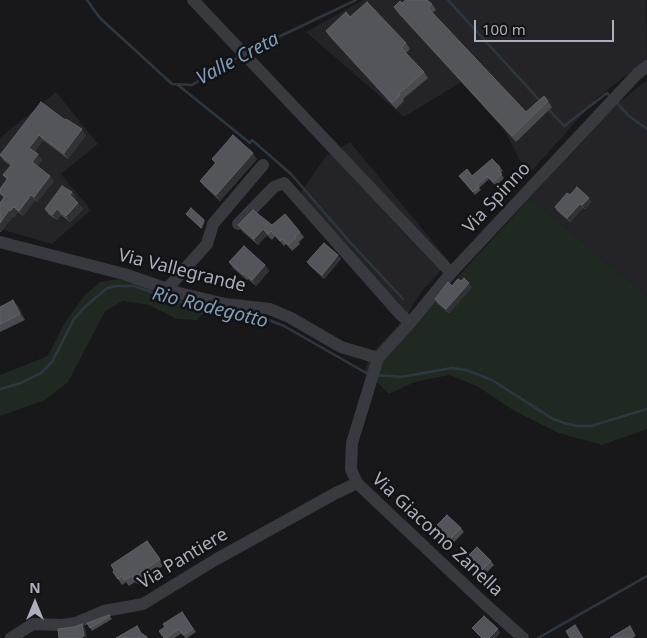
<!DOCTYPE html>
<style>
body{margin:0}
#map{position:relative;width:647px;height:638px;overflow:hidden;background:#18181a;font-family:"Noto Sans",sans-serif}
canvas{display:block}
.north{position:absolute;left:10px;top:578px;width:50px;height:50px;-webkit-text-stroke:4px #131315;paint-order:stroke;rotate:0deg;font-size:14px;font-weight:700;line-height:20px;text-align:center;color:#aaafbb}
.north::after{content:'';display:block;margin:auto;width:18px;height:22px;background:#aaafbb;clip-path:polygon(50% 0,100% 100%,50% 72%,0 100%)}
.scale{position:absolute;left:474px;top:20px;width:140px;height:22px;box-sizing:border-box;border:2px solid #aaafbb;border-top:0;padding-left:6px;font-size:15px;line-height:18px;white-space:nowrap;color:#aaafbb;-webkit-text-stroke:4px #131315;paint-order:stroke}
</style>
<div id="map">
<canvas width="647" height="638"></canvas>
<div class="north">N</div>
<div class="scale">100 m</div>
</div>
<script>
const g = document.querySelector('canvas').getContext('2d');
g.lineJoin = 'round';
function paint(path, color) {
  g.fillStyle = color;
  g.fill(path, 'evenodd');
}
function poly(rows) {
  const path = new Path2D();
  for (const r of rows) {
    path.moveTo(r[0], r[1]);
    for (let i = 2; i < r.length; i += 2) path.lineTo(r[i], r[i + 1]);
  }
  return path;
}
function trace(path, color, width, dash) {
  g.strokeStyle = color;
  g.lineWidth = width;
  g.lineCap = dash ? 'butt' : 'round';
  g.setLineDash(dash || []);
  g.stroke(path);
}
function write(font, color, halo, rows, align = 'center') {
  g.font = font + ' "Noto Sans",sans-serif';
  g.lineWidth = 5;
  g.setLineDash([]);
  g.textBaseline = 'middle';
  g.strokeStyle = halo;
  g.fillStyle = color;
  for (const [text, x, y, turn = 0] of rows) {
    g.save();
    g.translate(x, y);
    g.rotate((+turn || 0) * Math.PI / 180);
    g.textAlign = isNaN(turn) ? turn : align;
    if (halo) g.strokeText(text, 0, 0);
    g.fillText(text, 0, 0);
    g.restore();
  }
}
paint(poly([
 [363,0,646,0,647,59,597,98,528,175,503,128,461,82,404,117,306,32],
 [647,80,647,296,530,198,609,110],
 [56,92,98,144,61,174,91,210,52,244,0,229,0,138],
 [350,142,449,261,421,292,405,318,296,199,326,156]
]), '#242428');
paint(poly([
 [530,198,647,296,647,429,602,445,559,433,513,410,477,386,449,375,415,382,389,394,365,370,369,358,373,352,405,318,434,303],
 [119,279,137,283,209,308,197,320,177,319,149,305,123,301,105,311,68,382,45,400,0,416,0,375,48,356,64,324,84,296,100,282]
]), '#202921');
trace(poly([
 [87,0,100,18,172,84,192,85,240,56],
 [448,0,541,102],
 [247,52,356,0],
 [178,85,250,143,252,140,291,174,349,241,403,299],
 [616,102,629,116,647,129],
 [547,108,564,126,607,93,610,96],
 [376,375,401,377,452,368,466,370,492,380,553,419,564,423,577,426,591,426,647,409],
 [0,389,21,383,41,373,52,362,74,319,86,306,107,288,116,286,134,286,207,311,235,316,264,318,284,326,368,374],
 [538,638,647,576]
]), '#2d3740', 2.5);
trace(poly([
 [193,0,451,273],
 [238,224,274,187,284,183,400,314,410,323],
 [0,242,124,274,179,293,225,304,270,309,291,318,341,347,378,358],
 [167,289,207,244,213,224,263,165],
 [11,638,33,624,62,625,76,623,104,611,143,604,215,560,336,493,357,483],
 [523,638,484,603,357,483,351,469,352,443,378,358,410,323,451,273,637,74,647,66]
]), '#393a40', 12);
paint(poly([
 [402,3,432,4,436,10,432,13,526,112,548,101,552,107,516,142,398,13,394,7],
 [350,17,406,43,410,49,406,53,424,72,428,78,403,99,404,101,396,109,330,37,326,31],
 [65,120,86,135,68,159,43,140,34,152,42,160,37,166,54,181,37,202,35,200,23,216,18,212,14,217,13,216,1,232,0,232,0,203,4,198,0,194,0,189,7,180,3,175,11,166,4,161,0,155],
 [212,159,257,159,220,201,204,186,200,181,215,163],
 [500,167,503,171,500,173,504,178,496,186,489,179,479,188,481,190,475,195,459,176,472,176],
 [72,192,76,198,75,200,83,209,70,222,61,215,57,220,49,215,45,209],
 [570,195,591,202,585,209,583,208,570,222,557,211,555,207],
 [238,225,272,225,300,232,304,237,299,242,300,244,292,251,286,244,284,246,275,236,272,240,267,235,258,245,242,231],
 [338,255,341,259,324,279,310,266,307,262],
 [229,262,265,265,269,271,256,286,248,279,247,280,233,268],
 [461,281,472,287,449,313,437,303,435,299,452,286],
 [18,306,25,320,0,332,0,307],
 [461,528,464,532,450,546,436,533,433,529],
 [147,541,164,565,138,584,135,582,129,586,126,582,122,585,113,572],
 [464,560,491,561,494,565,481,578,467,564],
 [182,612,196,632,187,638,185,638,182,633,174,638,164,638,165,627],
 [109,615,112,619,92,631,87,623]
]), '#494b4f');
paint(poly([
 [82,129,86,135,68,159,64,153],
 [39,135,43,140,33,153,29,148],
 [253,153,257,159,220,201,216,195],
 [38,154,42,160,36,168,32,162],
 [50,176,54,181,37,202,34,197],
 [72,192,76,198,74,201,70,195],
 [31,195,35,200,23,216,19,211],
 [589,198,591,202,585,209,582,205],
 [78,203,83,209,70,222,66,216],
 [580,204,583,208,570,222,567,218],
 [14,207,18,212,14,217,10,211],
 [57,209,61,215,57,220,52,215],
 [9,210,13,216,1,232,0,230,0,223],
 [204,220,205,222,202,230,201,228],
 [263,229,267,235,258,245,254,239],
 [338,255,341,259,324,279,322,275],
 [265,265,269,271,256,286,252,280],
 [469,283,472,287,449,313,446,309],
 [13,300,18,306,25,320,20,314],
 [82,624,85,628,87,638,86,638,84,636],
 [498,629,500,633,496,638,489,638]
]), '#313235');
const building = poly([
 [406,0,427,0,432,4,428,8,526,112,544,96,548,101,512,136,394,7,400,1,402,3,406,0],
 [367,2,406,43,401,48,424,72,398,94,400,95,392,103,326,31,346,12,350,17,367,2],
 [41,102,65,120,66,119,82,129,64,153,39,135,29,148,38,154,32,162,50,176,34,197,31,195,19,211,14,207,10,211,9,210,0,223,0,203,5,196,0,193,0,189,8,178,3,175,12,164,0,155,41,102],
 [233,135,253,153,216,195,200,181,216,163,212,159,233,135],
 [492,159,500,167,498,170,502,174,493,182,487,176,477,185,479,187,473,192,459,176,467,169,472,176,492,159],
 [62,186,72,192,70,195,78,203,66,216,57,209,52,215,45,209,62,186],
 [577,187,589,198,582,205,580,204,567,218,555,207,567,193,570,195,577,187],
 [191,208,204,220,201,228,186,214,191,208],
 [253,210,272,225,285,214,300,232,295,236,296,238,288,245,282,239,280,241,271,231,268,234,263,229,254,239,238,225,253,210],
 [324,243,338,255,322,275,307,262,324,243],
 [244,246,265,265,252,280,244,273,243,274,229,262,244,246],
 [464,278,469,283,446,309,435,299,448,282,452,286,458,279,461,281,464,278],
 [13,300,20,314,0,324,0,307,13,300],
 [447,515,461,528,447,542,433,529,447,515],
 [147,541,160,559,133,578,131,576,125,580,122,576,118,579,113,572,114,570,111,565,147,541],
 [477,547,491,561,478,574,464,560,477,547],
 [182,612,193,629,183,635,179,629,166,638,164,638,159,631,165,627,163,624,182,612],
 [109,615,110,616,90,628,87,623,109,615],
 [484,616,498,629,489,638,482,638,472,628,484,616],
 [82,624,84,636,81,638,59,638,58,629,74,627,82,624],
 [575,625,583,638,570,638,566,631,575,625],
 [137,626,141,633,147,637,147,638,116,638,137,626],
 [630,626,635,636,631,638,610,638,630,626]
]);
paint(building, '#54555b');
trace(building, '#61636a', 1);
write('18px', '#aaafbb', '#131315', [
 ["Via Spinno",497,198,-47],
 ["Via Vallegrande",182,271,14],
 ["Via Giacomo Zanella",437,535,43],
 ["Via Pantiere",183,559,-31]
]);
write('italic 19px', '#7f9cb8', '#131315', [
 ["Valle Creta",238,59,-28],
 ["Rio Rodegotto",210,308,14]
]);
</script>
